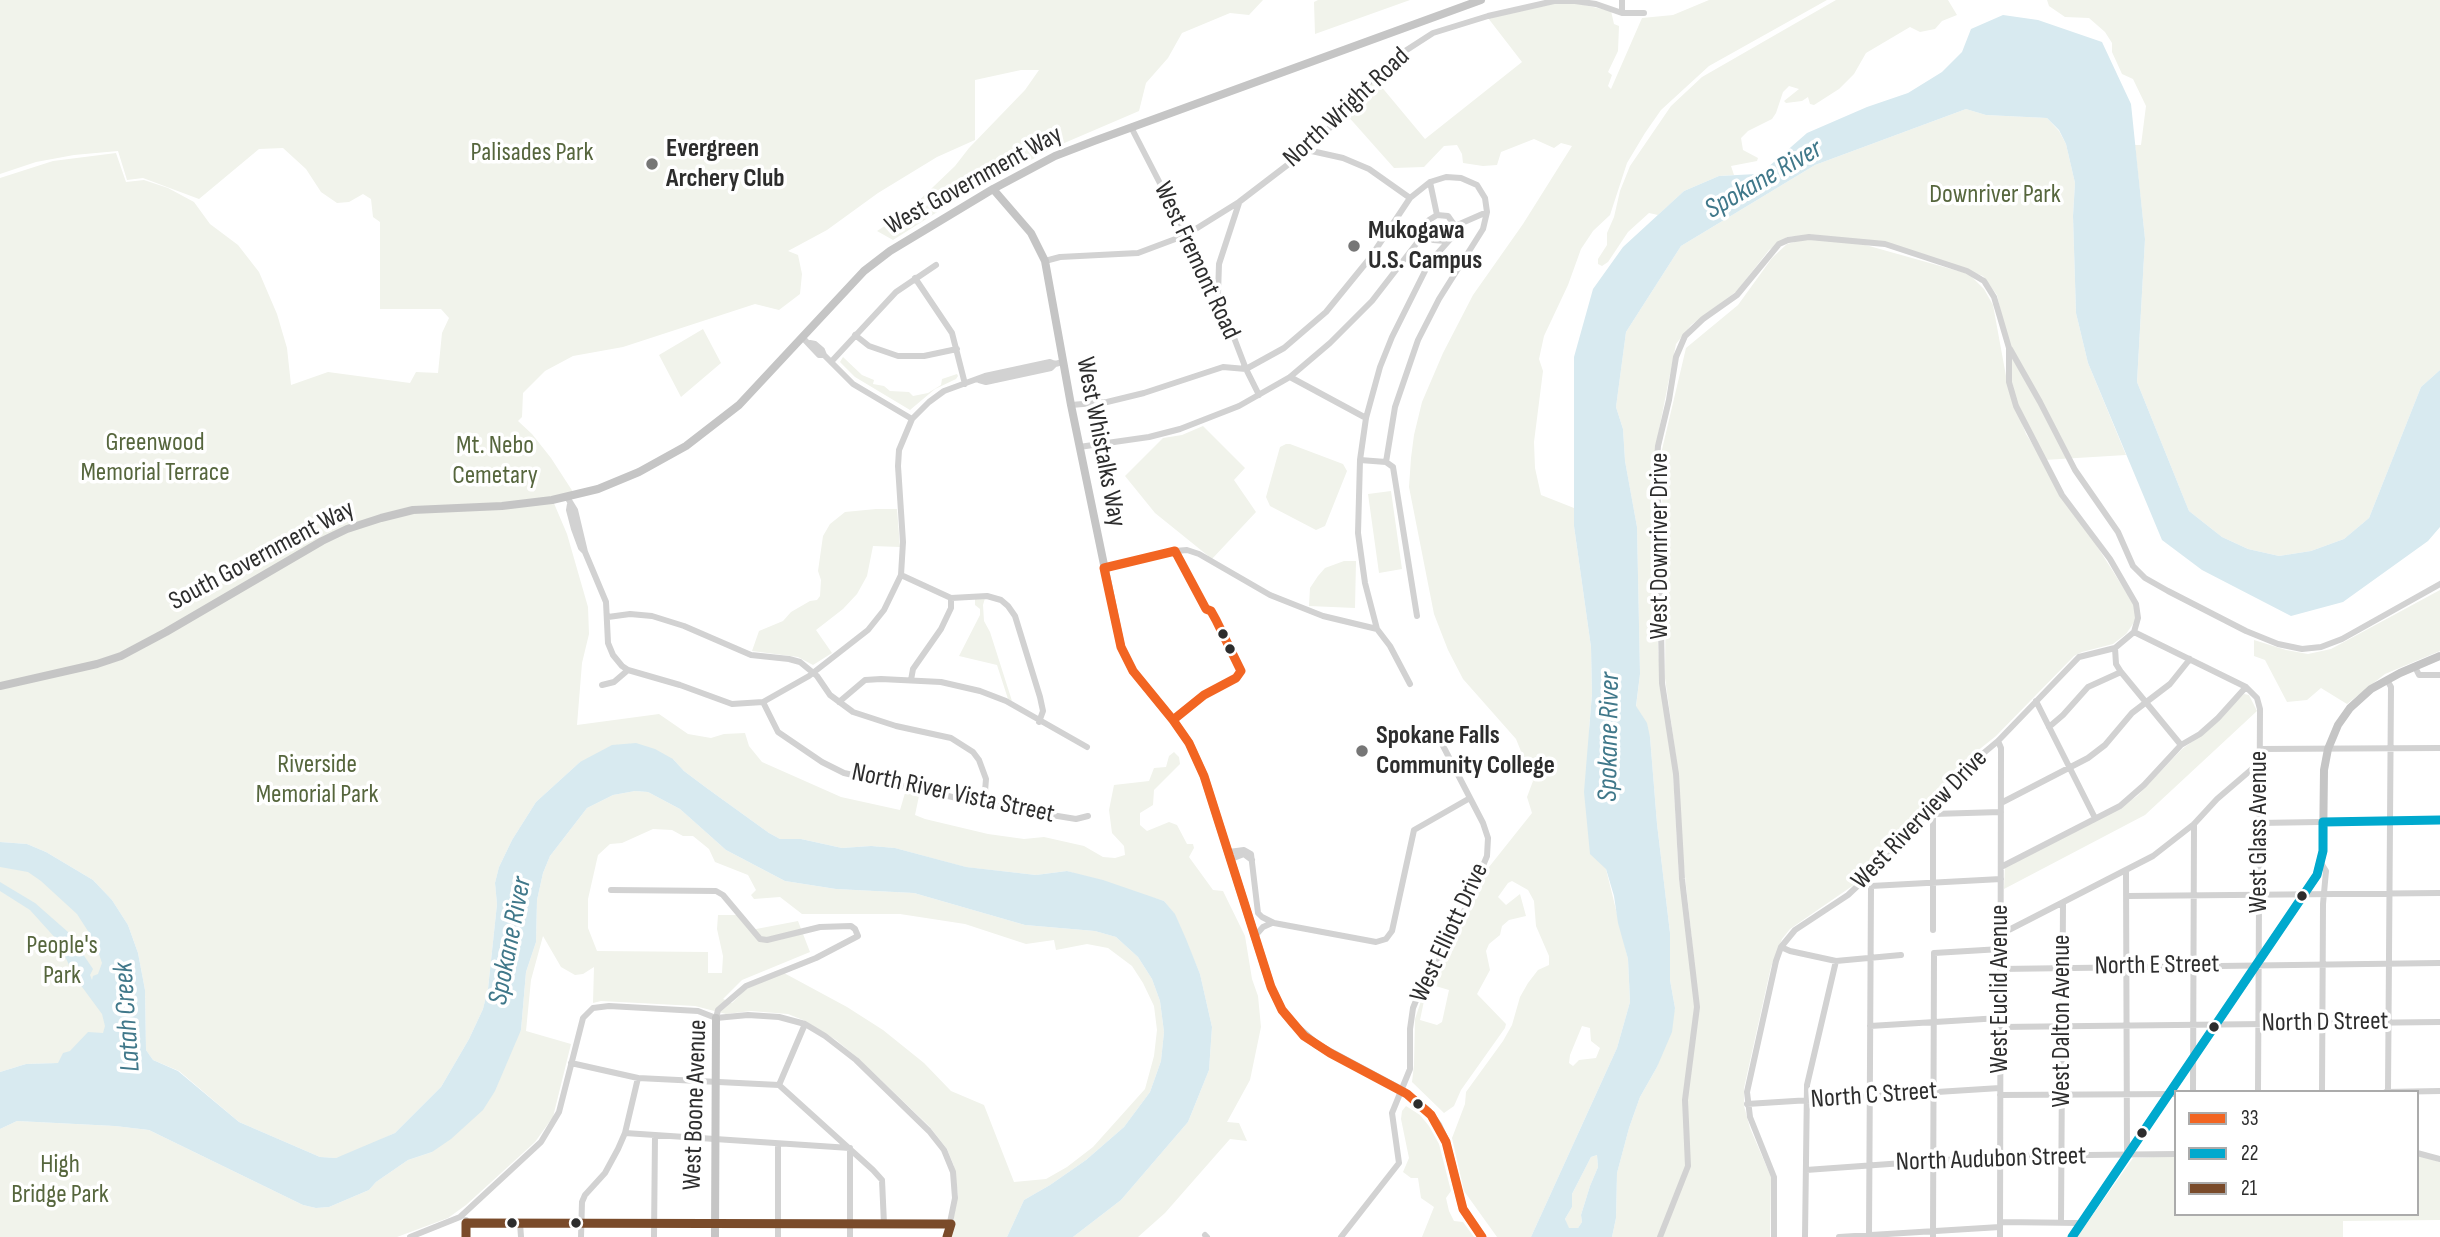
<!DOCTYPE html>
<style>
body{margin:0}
#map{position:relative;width:2440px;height:1237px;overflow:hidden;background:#fff;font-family:"Sofia Sans Condensed",sans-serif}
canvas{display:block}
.legend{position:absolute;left:2174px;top:1090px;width:245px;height:126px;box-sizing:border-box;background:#fff;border:2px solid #ababab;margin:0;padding:9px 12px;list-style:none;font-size:21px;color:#2d2d2d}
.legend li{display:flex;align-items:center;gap:14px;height:35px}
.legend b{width:35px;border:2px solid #ababab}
</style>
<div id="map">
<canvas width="2440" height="1237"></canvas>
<ul class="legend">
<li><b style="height:9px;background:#f26522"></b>33</li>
<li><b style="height:9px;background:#00a9ce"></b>22</li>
<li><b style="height:9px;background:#7a4b2a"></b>21</li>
</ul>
</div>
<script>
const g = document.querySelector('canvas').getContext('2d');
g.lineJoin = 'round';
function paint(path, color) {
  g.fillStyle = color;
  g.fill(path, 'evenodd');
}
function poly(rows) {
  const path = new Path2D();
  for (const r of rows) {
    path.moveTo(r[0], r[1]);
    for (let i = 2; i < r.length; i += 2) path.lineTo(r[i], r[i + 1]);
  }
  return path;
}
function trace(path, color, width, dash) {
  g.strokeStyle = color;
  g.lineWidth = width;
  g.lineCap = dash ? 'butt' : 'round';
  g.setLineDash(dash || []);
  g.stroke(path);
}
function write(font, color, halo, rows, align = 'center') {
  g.font = font + ' "Sofia Sans Condensed",sans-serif';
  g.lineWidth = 7;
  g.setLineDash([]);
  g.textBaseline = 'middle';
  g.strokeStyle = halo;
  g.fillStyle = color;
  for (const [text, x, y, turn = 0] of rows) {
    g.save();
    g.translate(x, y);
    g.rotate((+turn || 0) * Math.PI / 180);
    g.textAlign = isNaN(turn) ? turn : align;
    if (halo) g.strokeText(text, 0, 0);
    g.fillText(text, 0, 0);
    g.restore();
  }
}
paint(poly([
 [0,0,1263,0,1249,15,1230,13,1182,33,1168,58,1146,83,1139,111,1055,147,950,204,893,240,877,231,909,210,955,166,969,148,1025,90,1039,70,1021,70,975,80,975,140,937,157,878,193,827,230,788,251,798,255,802,274,800,294,779,310,755,304,623,347,573,356,545,371,523,393,522,417,518,421,532,434,551,458,575,495,553,501,567,534,588,607,589,634,582,663,577,725,659,714,688,734,711,738,724,734,745,733,749,746,762,762,841,797,900,810,905,793,919,796,915,815,925,819,988,834,1024,839,1044,837,1084,846,1103,857,1115,858,1125,855,1124,846,1112,833,1109,810,1114,785,1149,781,1154,768,1166,767,1169,756,1174,752,1179,757,1180,764,1154,790,1153,805,1140,813,1140,825,1147,831,1169,822,1177,825,1187,844,1193,844,1194,848,1189,857,1213,890,1223,891,1245,936,1252,979,1258,996,1261,1027,1250,1080,1227,1122,1239,1123,1247,1141,1230,1139,1165,1213,1138,1237,1073,1237,1121,1200,1188,1122,1209,1070,1212,1027,1200,974,1175,915,1164,901,1067,871,1036,875,965,867,895,848,871,846,842,848,801,839,780,839,769,833,708,789,684,771,673,759,580,762,536,802,512,840,499,867,495,883,497,904,488,989,483,1009,469,1039,441,1087,395,1133,347,1155,336,1158,320,1157,239,1122,179,1071,153,1060,146,1050,145,990,138,953,128,925,112,900,93,880,46,852,27,844,0,842,0,178,53,161,116,153,126,182,144,180,168,188,194,202,210,224,238,245,259,272,277,314,287,348,291,385,328,372,410,383,416,372,438,373,442,333,449,318,441,309,380,309,380,222,373,217,371,199,363,194,349,202,337,203,321,192,306,169,283,148,259,149,199,199,143,178,127,180,118,151,74,155,36,162,0,174],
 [1318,0,1410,0,1315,34,1314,2],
 [1709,0,1827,0,1709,66,1661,110,1645,133,1627,163,1610,215,1593,231,1581,249,1568,285,1544,336,1539,359,1543,371,1534,442,1535,468,1541,495,1574,508,1574,526,1591,647,1592,694,1589,730,1606,869,1628,959,1630,1002,1617,1048,1531,1237,1497,1237,1464,1191,1452,1138,1465,1104,1466,1092,1503,1041,1512,1025,1520,997,1528,983,1538,970,1549,965,1549,956,1536,926,1534,901,1528,890,1512,881,1508,883,1498,897,1506,905,1520,894,1526,916,1509,920,1502,926,1500,935,1489,944,1486,951,1490,970,1477,994,1506,1024,1505,1028,1461,1090,1454,1106,1444,1113,1412,1082,1414,1065,1415,1019,1422,998,1442,964,1489,867,1532,813,1527,797,1533,781,1516,739,1463,679,1448,650,1434,614,1409,487,1411,458,1414,435,1422,402,1443,353,1473,295,1523,224,1572,146,1561,143,1554,148,1534,139,1501,152,1497,165,1483,166,1463,163,1462,154,1457,145,1444,146,1424,167,1394,168,1346,114,1375,79,1425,139,1522,62,1488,18,1553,3,1575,3,1611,11,1614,24,1619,26,1618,51,1608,72,1612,75,1608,86,1611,89,1642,18,1673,15],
 [1432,985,1449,990,1442,1022,1437,1025,1420,1020,1424,1001],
 [1582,1026,1590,1028,1591,1041,1600,1048,1596,1058,1579,1060,1573,1066,1569,1063,1570,1055],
 [1836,0,1948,0,1957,15,1942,21,1935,29,1920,32,1910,27,1866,53,1854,74,1839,89,1814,105,1810,104,1808,97,1802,101,1786,103,1784,101,1799,89,1789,86,1783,92,1776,113,1772,119,1748,131,1741,138,1743,150,1758,158,1757,161,1731,166,1734,175,1719,176,1684,191,1658,215,1649,213,1628,232,1608,262,1602,266,1598,264,1598,259,1607,245,1607,233,1614,217,1620,191,1630,166,1671,106,1702,77],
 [2047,0,2440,0,2440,370,2421,387,2369,518,2344,539,2311,551,2279,556,2248,549,2222,537,2189,511,2137,382,2145,239,2135,145,2141,145,2146,106,2133,79,2122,74,2112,52,2112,43,2105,32,2089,18,2065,17,2049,6],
 [1966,109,1986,115,2047,118,2059,131,2066,144,2075,183,2073,216,2076,313,2088,363,2126,455,2044,460,2018,406,2012,382,2006,334,1997,295,1983,276,1886,242,1809,235,1787,237,1769,250,1737,291,1691,325,1676,344,1655,450,1658,650,1663,701,1672,754,1679,879,1695,968,1681,839,1677,764,1665,678,1666,576,1660,458,1686,348,1738,305,1772,258,1787,244,1806,239,1862,244,1969,274,1984,289,1993,305,2008,387,2026,434,2133,603,2136,610,2135,621,2126,634,2113,644,2082,652,2074,656,1996,736,1956,768,1908,829,1858,882,1790,929,1782,939,1771,967,1744,1088,1744,1106,1750,1128,1771,1177,1770,1237,1612,1237,1616,1218,1617,1173,1629,1128,1640,1097,1657,1067,1675,1008,1670,980,1670,933,1657,824,1650,737,1636,707,1640,674,1637,527,1625,461,1623,429,1616,407,1626,332,1681,246,1815,165],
 [703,329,721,363,681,397,659,355],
 [843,357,862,375,874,380,873,384,884,386,890,391,909,392,913,396,928,393,941,385,942,379,957,374,958,376,956,379,935,389,910,410,855,377,840,362],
 [1203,426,1245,468,1234,480,1256,512,1212,559,1155,513,1125,476,1163,438,1182,435],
 [1286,444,1290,444,1343,464,1347,471,1325,526,1316,530,1270,506,1266,497,1280,447],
 [1391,491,1402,569,1379,573,1368,494],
 [876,509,897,509,900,547,873,546,867,576,857,594,843,609,816,630,832,653,813,665,798,657,752,651,759,631,783,621,791,612,810,601,817,600,820,596,821,580,818,571,823,536,830,524,845,512],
 [1344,561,1356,561,1355,608,1309,606,1310,588,1318,576,1325,568],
 [2440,590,2440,651,2385,674,2347,704,2321,688,2307,700,2287,702,2265,660,2254,656,2254,640,2286,650,2308,654,2331,649],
 [975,598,985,598,983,605,984,621,990,632,1012,701,1008,699,997,665,959,656,980,615,980,609,975,605],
 [2244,694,2249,695,2257,711,2145,815,2004,889,2005,867,2121,807,2137,796,2182,749,2200,736],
 [635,791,648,792,680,809,726,850,785,881,836,889,914,893,1025,925,1095,931,1116,937,1138,957,1152,979,1160,1001,1164,1032,1161,1061,1150,1092,1124,1127,1086,1160,1050,1185,1024,1200,1007,1237,950,1237,958,1195,954,1166,947,1149,929,1126,860,1060,836,1040,803,1020,788,1014,751,1011,726,1014,695,1006,601,1001,593,1003,594,967,583,974,575,975,561,967,543,936,531,980,526,1031,571,1044,553,1117,535,1142,466,1205,448,1218,397,1237,0,1237,0,1129,17,1121,115,1126,149,1130,303,1205,316,1208,329,1207,369,1190,376,1182,408,1160,432,1152,521,1030,526,972,536,942,537,900,543,873,550,856,587,808,613,795],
 [653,829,672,830,683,836,693,836,709,849,715,862,748,875,756,890,751,895,754,899,780,897,802,914,900,914,965,924,1026,944,1054,940,1056,950,1087,944,1108,948,1132,966,1143,983,1154,1006,1157,1030,1154,1056,1145,1089,1093,1147,1067,1167,1046,1179,1014,1182,984,1105,951,1091,924,1063,883,1030,847,1007,784,973,746,989,732,1003,723,999,742,980,810,952,798,921,751,930,737,915,718,915,717,929,723,956,722,973,708,973,708,952,597,951,588,928,588,899,598,855,610,844,622,843],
 [0,851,101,896,130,1061,26,1064,0,1072],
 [1406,1106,1420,1115,1429,1126,1439,1144,1451,1191,1446,1198,1449,1211,1454,1221,1463,1222,1474,1237,1422,1237,1434,1207,1421,1198,1418,1178,1411,1178,1403,1172,1409,1158,1401,1119,1402,1111],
 [1597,1155,1598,1167,1590,1186,1581,1215,1582,1222,1578,1228,1568,1229,1565,1219,1572,1207,1572,1194,1591,1157],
 [2417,1155,2440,1162,2440,1220,2343,1221,2343,1237,2077,1237,2133,1158,2176,1156,2176,1214,2417,1214]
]), '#f1f3eb');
paint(poly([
 [2003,15,2038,20,2102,42,2131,104,2145,239,2137,382,2189,511,2222,537,2248,549,2279,556,2311,551,2344,539,2369,518,2421,387,2440,370,2440,527,2428,541,2343,602,2291,616,2202,570,2162,540,2088,363,2076,313,2073,216,2075,183,2066,144,2059,130,2047,118,1986,115,1966,109,1815,165,1681,246,1626,332,1616,407,1623,429,1625,461,1637,527,1640,674,1636,706,1647,723,1650,737,1657,824,1670,933,1670,980,1675,1008,1672,1032,1657,1067,1640,1097,1629,1128,1617,1173,1616,1218,1612,1237,1531,1237,1617,1048,1630,1002,1628,959,1618,923,1614,896,1606,869,1590,854,1584,792,1592,694,1591,647,1574,526,1574,357,1593,289,1623,247,1684,191,1719,176,1756,174,1767,168,1807,133,1867,107,1908,93,1942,72,1962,52,1971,29],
 [1597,1155,1598,1167,1590,1186,1581,1215,1582,1222,1578,1228,1569,1228,1565,1219,1572,1207,1572,1194,1591,1157],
 [636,743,655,749,673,759,684,771,708,789,769,833,780,839,801,839,842,848,871,846,895,848,966,867,1036,875,1067,871,1103,880,1164,901,1175,914,1186,939,1200,974,1212,1027,1209,1070,1188,1122,1121,1200,1073,1237,1007,1237,1024,1200,1050,1185,1086,1160,1124,1127,1150,1092,1161,1061,1164,1032,1160,1001,1152,979,1138,957,1116,937,1095,931,1025,925,914,893,836,889,785,881,726,850,680,809,648,792,635,791,613,795,587,808,550,856,543,873,537,900,536,942,526,972,521,1030,495,1091,483,1110,451,1139,432,1152,408,1160,376,1182,369,1190,329,1207,316,1208,303,1205,149,1130,115,1126,17,1121,0,1129,0,1072,26,1064,58,1063,63,1053,70,1051,88,1032,103,1033,105,1026,102,1014,74,976,58,941,30,910,0,891,0,882,35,903,68,932,93,969,90,975,92,980,93,976,98,974,102,963,95,942,77,914,41,881,28,872,0,867,0,842,27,844,46,852,93,880,112,900,128,925,138,953,145,990,146,1050,153,1060,178,1071,239,1122,320,1157,336,1158,395,1133,441,1087,469,1039,483,1009,488,989,497,904,495,883,499,867,512,840,536,802,580,762,612,745]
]), '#d8eaf0');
trace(poly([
 [1622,0,1622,13],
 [1131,127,1218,296,1246,369,1259,395],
 [1307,150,1343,158,1369,169,1410,198],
 [1437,215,1448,216,1455,226],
 [1427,230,1433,240,1446,241],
 [1045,261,1060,257,1138,253,1186,235,1239,202,1307,150,1350,108,1372,79,1402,53,1433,33,1488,16,1554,1,1575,1,1596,4,1622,13,1644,13],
 [915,278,952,333,965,384],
 [1218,294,1219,264,1239,203],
 [855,335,869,346,898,356,924,356,957,349],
 [802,337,819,355,824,355,822,350,815,344,810,343],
 [2010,349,2040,402,2075,470,2118,532,2133,566,2145,578,2168,591,2246,631,2278,644,2302,649,2321,647,2342,639,2440,584],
 [824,355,853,384,912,419],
 [831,362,896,292,936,265],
 [1290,377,1366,418],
 [979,380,986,382,1051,368,1055,364],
 [1071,405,1107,402,1144,393,1223,367,1246,369,1284,348,1326,312,1370,258,1410,198,1430,182,1446,177,1461,178,1477,185,1485,198,1487,212,1455,226,1453,236,1429,263,1392,337,1380,367,1366,418,1360,460,1358,533,1365,583,1377,629],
 [1079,447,1149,437,1180,429,1239,406,1290,377,1330,343,1372,301,1427,230,1429,220,1437,215,1430,182],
 [1360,460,1386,462],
 [567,497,575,510,585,552,581,548,574,529,569,510,570,504],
 [585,552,606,602,608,643,613,655,622,666,628,670,680,685,732,704,763,702,809,676,868,630,884,610,901,575,903,542,898,466,899,450,912,419,929,402,944,391,985,376,1050,362,1055,364,1063,362],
 [1104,568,1175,551,1187,550,1199,554,1270,595,1323,616,1377,629,1390,646,1410,684],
 [901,575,951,598,987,596,1001,600,1008,606,1015,616,1040,697,1043,711,1039,722],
 [1417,616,1393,467,1386,462,1395,407,1418,340,1439,299,1483,229,1487,212],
 [608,617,630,614,652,616,684,626,751,655,789,659,800,662,817,676,830,695,853,712,896,726,951,738,973,752,979,760,986,779,984,804],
 [2134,632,2246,687,2257,698,2260,709,2258,1092],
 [2115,648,2116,664,2121,672,2181,745],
 [2415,667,2419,675,2440,675],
 [911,680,913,669,941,629,951,608,951,598],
 [2387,680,2391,687,2388,1092],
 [602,685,614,682,628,670],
 [2036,701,2095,818],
 [763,702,778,732,822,762,844,773,984,804,1076,819,1088,816],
 [839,702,865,680,881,679,941,682,980,691,1006,701,1087,747],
 [2049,727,2063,715,2088,687,2121,672],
 [1998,741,2001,748,2000,1237],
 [2260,749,2440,748],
 [2001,803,2088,758,2105,745,2132,713,2170,684,2190,659],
 [1929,811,1933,814,1933,930],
 [1933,814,2001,812],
 [2259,823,2440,820],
 [1229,852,1244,850,1251,854,1258,913,1262,917,1274,923,1376,942,1386,939,1392,931,1414,830,1470,798],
 [1231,859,1244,854,1252,860],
 [2321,863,2326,871,2323,904,2322,1092],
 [2001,867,2120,806,2144,785,2181,745,2200,734,2218,718,2246,687],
 [2126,871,2127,1154],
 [1864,881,1871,886,1869,1237],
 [1871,886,2001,879],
 [611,890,716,891,723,895,760,939,767,940,820,927,851,926,855,929,858,936,816,958,746,986,718,1010,716,1018],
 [2128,896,2440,893],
 [2001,934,2153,856,2194,824,2217,799,2259,763],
 [1255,936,1263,927,1272,923],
 [1781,947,1790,951,1836,961,1901,955],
 [2000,969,2440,963],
 [1870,1026,2000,1018],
 [2000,1027,2440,1022],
 [571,1063,638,1078,779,1085,873,1170,882,1180,884,1224],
 [779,1085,805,1024],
 [2193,1092,2194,824],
 [2386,1092,2440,1091],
 [2000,1095,2176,1094],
 [1747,1104,2000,1088],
 [625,1133,850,1148,850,1237],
 [2417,1153,2440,1159],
 [1806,1170,2001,1156,2176,1154],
 [466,1220,466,1237],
 [2001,1222,2081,1223],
 [2061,1222,2063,903],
 [466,1223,951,1224],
 [520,1223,521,1237],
 [1205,1235,1207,1237],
 [410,1237,460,1217,541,1142,559,1112,583,1018,593,1008,609,1006,698,1011,716,1018,748,1015,779,1017,805,1024,825,1036,856,1060,929,1131,944,1150,953,1172,955,1198,947,1237],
 [581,1237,582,1202,585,1195,605,1173,618,1149,625,1133,638,1078],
 [654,1237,655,1135],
 [778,1237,778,1144],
 [1341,1237,1399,1163,1392,1113,1410,1069,1410,1029,1413,1008,1424,981,1448,947,1457,928,1487,856,1488,838,1483,823,1441,742],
 [1660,1237,1688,1166,1685,1100,1697,1007,1682,879,1676,774,1662,683,1659,514,1656,472,1658,446,1669,400,1676,357,1685,336,1703,319,1737,295,1779,244,1788,240,1809,237,1885,244,1967,271,1984,281,1994,297,2009,348,2009,382,2016,406,2062,495,2110,559,2136,604,2138,618,2134,632,2115,648,2079,657,1998,741,1955,777,1904,842,1848,895,1795,930,1781,947,1776,961,1747,1092,1750,1117,1774,1177,1774,1237],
 [1805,1237,1807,1085,1836,961],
 [1839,1237,2000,1227],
 [1933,1237,1934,953,2001,949]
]), '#d2d2d2', 6);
trace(poly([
 [993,189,1031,233,1045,261,1071,405,1121,647,1133,671,1173,720,1189,743,1204,776,1271,987,1282,1010,1293,1024,1317,1045,1403,1091,1428,1111,1438,1125,1446,1142,1463,1209,1482,1237],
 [0,686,97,664,121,656,166,632,322,541,347,529,381,518,413,510,502,506,552,500,598,489,639,472,686,446,739,405,864,271,890,251,993,189,1055,156,1094,141,1481,0],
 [715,1237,716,1018],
 [2072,1237,2317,875,2323,851,2324,770,2328,749,2338,725,2350,708,2371,689,2400,673,2440,656]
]), '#c5c5c5', 8);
trace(poly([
 [1175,551,1206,609,1211,611,1216,620,1241,671,1236,678,1204,695,1173,720,1133,671,1121,647,1104,568,1175,551],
 [1173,720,1189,743,1204,776,1271,987,1282,1010,1304,1036,1330,1053,1407,1094,1431,1115,1446,1142,1463,1209,1482,1237]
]), '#f26522', 9);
trace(poly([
 [2072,1237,2317,875,2323,851,2323,822,2440,820]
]), '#00a9ce', 9);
trace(poly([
 [466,1237,466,1223,951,1224,947,1237]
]), '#7a4b2a', 9);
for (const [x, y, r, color] of [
 [652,164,7,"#767676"],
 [1354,246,7,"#767676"],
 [1223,634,6,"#2d2d2d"],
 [1230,649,6,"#2d2d2d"],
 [1362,751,7,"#767676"],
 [2302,896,6,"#2d2d2d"],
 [2214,1027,6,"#2d2d2d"],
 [1418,1104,6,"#2d2d2d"],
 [2142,1133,6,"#2d2d2d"],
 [512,1223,6,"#2d2d2d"],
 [576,1223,6,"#2d2d2d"]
]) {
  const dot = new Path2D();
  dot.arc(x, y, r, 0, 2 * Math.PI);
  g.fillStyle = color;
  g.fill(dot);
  trace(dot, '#fff', 2.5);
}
write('26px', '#2d2d2d', '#fff', [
 ["North Wright Road",1347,108,-43],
 ["West Government Way",974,181,-29],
 ["West Fremont Road",1196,261,65],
 ["West Whistalks Way",1100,442,79],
 ["West Downriver Drive",1660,546,-90],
 ["South Government Way",262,556,-28],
 ["North River Vista Street",953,794,12],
 ["West Riverview Drive",1920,820,-46],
 ["West Glass Avenue",2259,832,-90],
 ["West Elliott Drive",1450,933,-65],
 ["North E Street",2157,966,-1],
 ["West Euclid Avenue",2000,989,-90],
 ["West Dalton Avenue",2062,1021,-90],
 ["North D Street",2325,1023,-1],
 ["North C Street",1874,1096,-4],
 ["West Boone Avenue",696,1105,-88],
 ["North Audubon Street",1991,1160,-2]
]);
write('bold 26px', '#2d2d2d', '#fff', [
 ["Evergreen",666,149],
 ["Archery Club",666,179],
 ["Mukogawa",1368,231],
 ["U.S. Campus",1368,261],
 ["Spokane Falls",1376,736],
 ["Community College",1376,766]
], 'left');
write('26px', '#56663d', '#fff', [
 ["Palisades Park",532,153],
 ["Downriver Park",1995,195],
 ["Greenwood",155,443],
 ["Memorial Terrace",155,473],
 ["Mt. Nebo",495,446],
 ["Cemetary",495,476],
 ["Riverside",317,765],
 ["Memorial Park",317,795],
 ["People's",62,946],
 ["Park",62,976],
 ["High",60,1165],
 ["Bridge Park",60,1195]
]);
write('italic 28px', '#40788a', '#fff', [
 ["Spokane River",1764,180,-30],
 ["Spokane River",1610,737,-89],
 ["Spokane River",511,941,-79],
 ["Latah Creek",128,1017,-94]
]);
</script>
